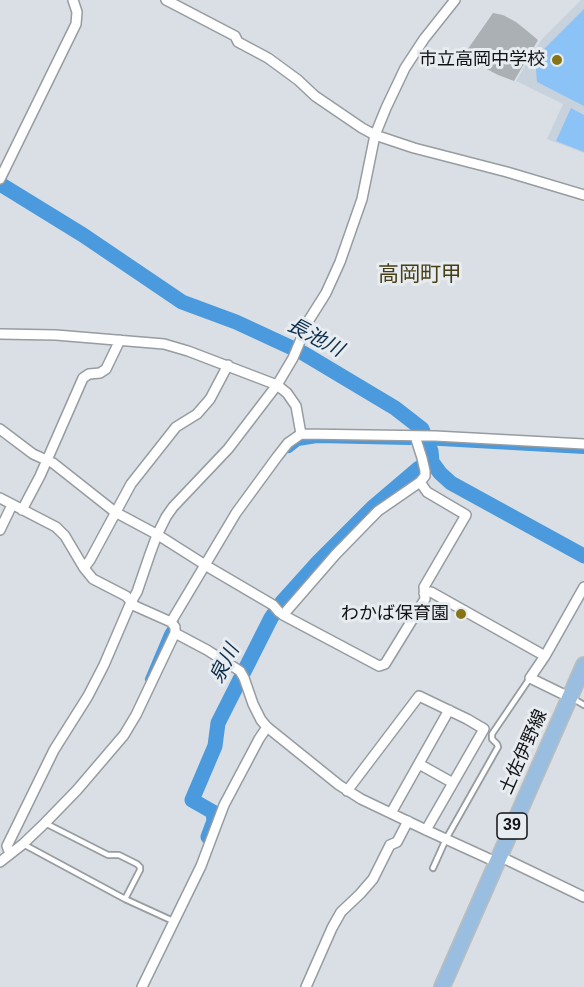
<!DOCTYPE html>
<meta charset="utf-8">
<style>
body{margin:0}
canvas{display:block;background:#d9dfe4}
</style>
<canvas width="584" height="987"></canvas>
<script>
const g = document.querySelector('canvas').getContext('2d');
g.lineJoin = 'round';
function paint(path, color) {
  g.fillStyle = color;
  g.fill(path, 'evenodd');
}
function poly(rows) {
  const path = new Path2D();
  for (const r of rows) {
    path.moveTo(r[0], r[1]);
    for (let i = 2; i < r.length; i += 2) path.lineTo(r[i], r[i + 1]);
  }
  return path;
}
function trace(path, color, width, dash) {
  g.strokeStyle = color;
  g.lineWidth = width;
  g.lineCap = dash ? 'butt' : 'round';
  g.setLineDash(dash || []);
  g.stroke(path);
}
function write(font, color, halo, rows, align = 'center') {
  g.font = font + ' Arial,"Noto Sans JP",sans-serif';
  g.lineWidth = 6;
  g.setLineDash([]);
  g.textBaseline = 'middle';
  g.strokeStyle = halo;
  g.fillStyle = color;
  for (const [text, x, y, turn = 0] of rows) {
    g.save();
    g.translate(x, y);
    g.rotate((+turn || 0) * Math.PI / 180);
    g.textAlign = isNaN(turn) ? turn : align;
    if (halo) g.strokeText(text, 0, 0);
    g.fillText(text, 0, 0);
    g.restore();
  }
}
paint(poly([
 [581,0,584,0,584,153,547,139,563,104,516,81,542,39]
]), '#c7d2dd');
paint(poly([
 [584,9,584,106,537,82,535,58],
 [571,108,584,115,584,152,556,141]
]), '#8bc3f7');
trace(poly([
 [423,441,584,450],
 [289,449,298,442,317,439,410,441],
 [149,679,168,634,175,623]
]), '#4a9add', 8);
trace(poly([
 [0,184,83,235,182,302,236,322,303,353,395,408,422,429,431,451,432,462,440,473,451,483,584,556],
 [208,837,214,821,213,812,192,800,215,746,218,723,271,618,282,602,318,562,372,508,419,468]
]), '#4a9add', 15);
paint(poly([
 [493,13,503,15,516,22,526,30,538,40,514,81,498,75,481,66,465,53]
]), '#abb0b5');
const service = poly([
 [572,698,584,705],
 [45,823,108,855,119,855,137,864,140,867,140,870,125,899],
 [23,844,125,899,173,921],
 [433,868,446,839,498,747,497,744,492,739,492,734,530,678]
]);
const minor = poly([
 [166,0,235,36,238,42,268,58,298,80,315,96,362,128,375,135,414,148,507,172,584,195],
 [0,179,76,24,77,12,73,0],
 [0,334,56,335,164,344,188,351,277,385,287,393,296,406,301,434],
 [228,365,210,399,197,414,176,427,131,484,90,560,84,568,93,579,126,596,135,606,171,622,175,627,175,633,207,650,240,671,244,678,253,704,261,720,267,727,339,785,361,799,426,830,496,862],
 [0,429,33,454,53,463,115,512,158,535,210,568,273,605,279,612,283,615,379,666,385,664,425,599,424,587,466,515,427,492,420,482],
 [0,498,56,527,65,536,84,568],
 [22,510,40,476,83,378,89,374,100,373,106,369,120,340],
 [0,530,12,505],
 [424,593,431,592,545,656,584,587],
 [283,615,336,554,378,511,420,482,425,476,425,471,422,458,415,436],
 [171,622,236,513,277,457,288,443,301,434,435,436,584,444],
 [545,656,530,678,569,697],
 [419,764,453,783],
 [347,791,419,696,467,719,484,729,426,830],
 [391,813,449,710],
 [10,854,7,846,54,750,88,696,104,665,131,602,137,592,150,554,157,535,166,517,173,507,228,449,277,385,293,358,309,320,326,293,340,262,362,199,375,135,386,108,405,68,424,39,455,0],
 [499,856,584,897],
 [0,862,23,844,45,823,77,790,124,735,136,715,175,633],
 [142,987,201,866,224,805,259,739,267,727],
 [306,987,332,928,341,912,360,894,373,879,390,845,397,842,408,821]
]);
const primary = poly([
 [442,987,584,665]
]);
trace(service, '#979ca1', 8);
trace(minor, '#979ca1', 12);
trace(primary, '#bcbdbd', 18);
trace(service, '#fff', 4.5);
trace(minor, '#fff', 9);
trace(primary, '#9abedf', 15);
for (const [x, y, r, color] of [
 [557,60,6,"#867417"],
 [461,614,6,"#867417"]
]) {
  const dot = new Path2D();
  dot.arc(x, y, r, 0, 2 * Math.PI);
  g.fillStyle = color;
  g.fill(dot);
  trace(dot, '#e7ecf1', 2);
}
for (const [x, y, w] of [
 [512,826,30]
]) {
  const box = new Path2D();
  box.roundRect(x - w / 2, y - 13, w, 26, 4.5);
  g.fillStyle = '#e7ecf1';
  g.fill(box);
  trace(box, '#111214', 1.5);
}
write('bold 16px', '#111214', null, [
 ["39",512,826]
]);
write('18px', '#111214', '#e7ecf1', [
 ["市立高岡中学校",545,60],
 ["わかば保育園",449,614]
], 'right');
write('18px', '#111214', '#e7ecf1', [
 ["土佐伊野線",524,752,-66]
]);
write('italic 20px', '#0c2d49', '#e7ecf1', [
 ["長池川",315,338,28],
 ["泉川",225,664,-63]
]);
write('21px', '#473e15', '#e7ecf1', [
 ["高岡町甲",420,275]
]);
</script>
